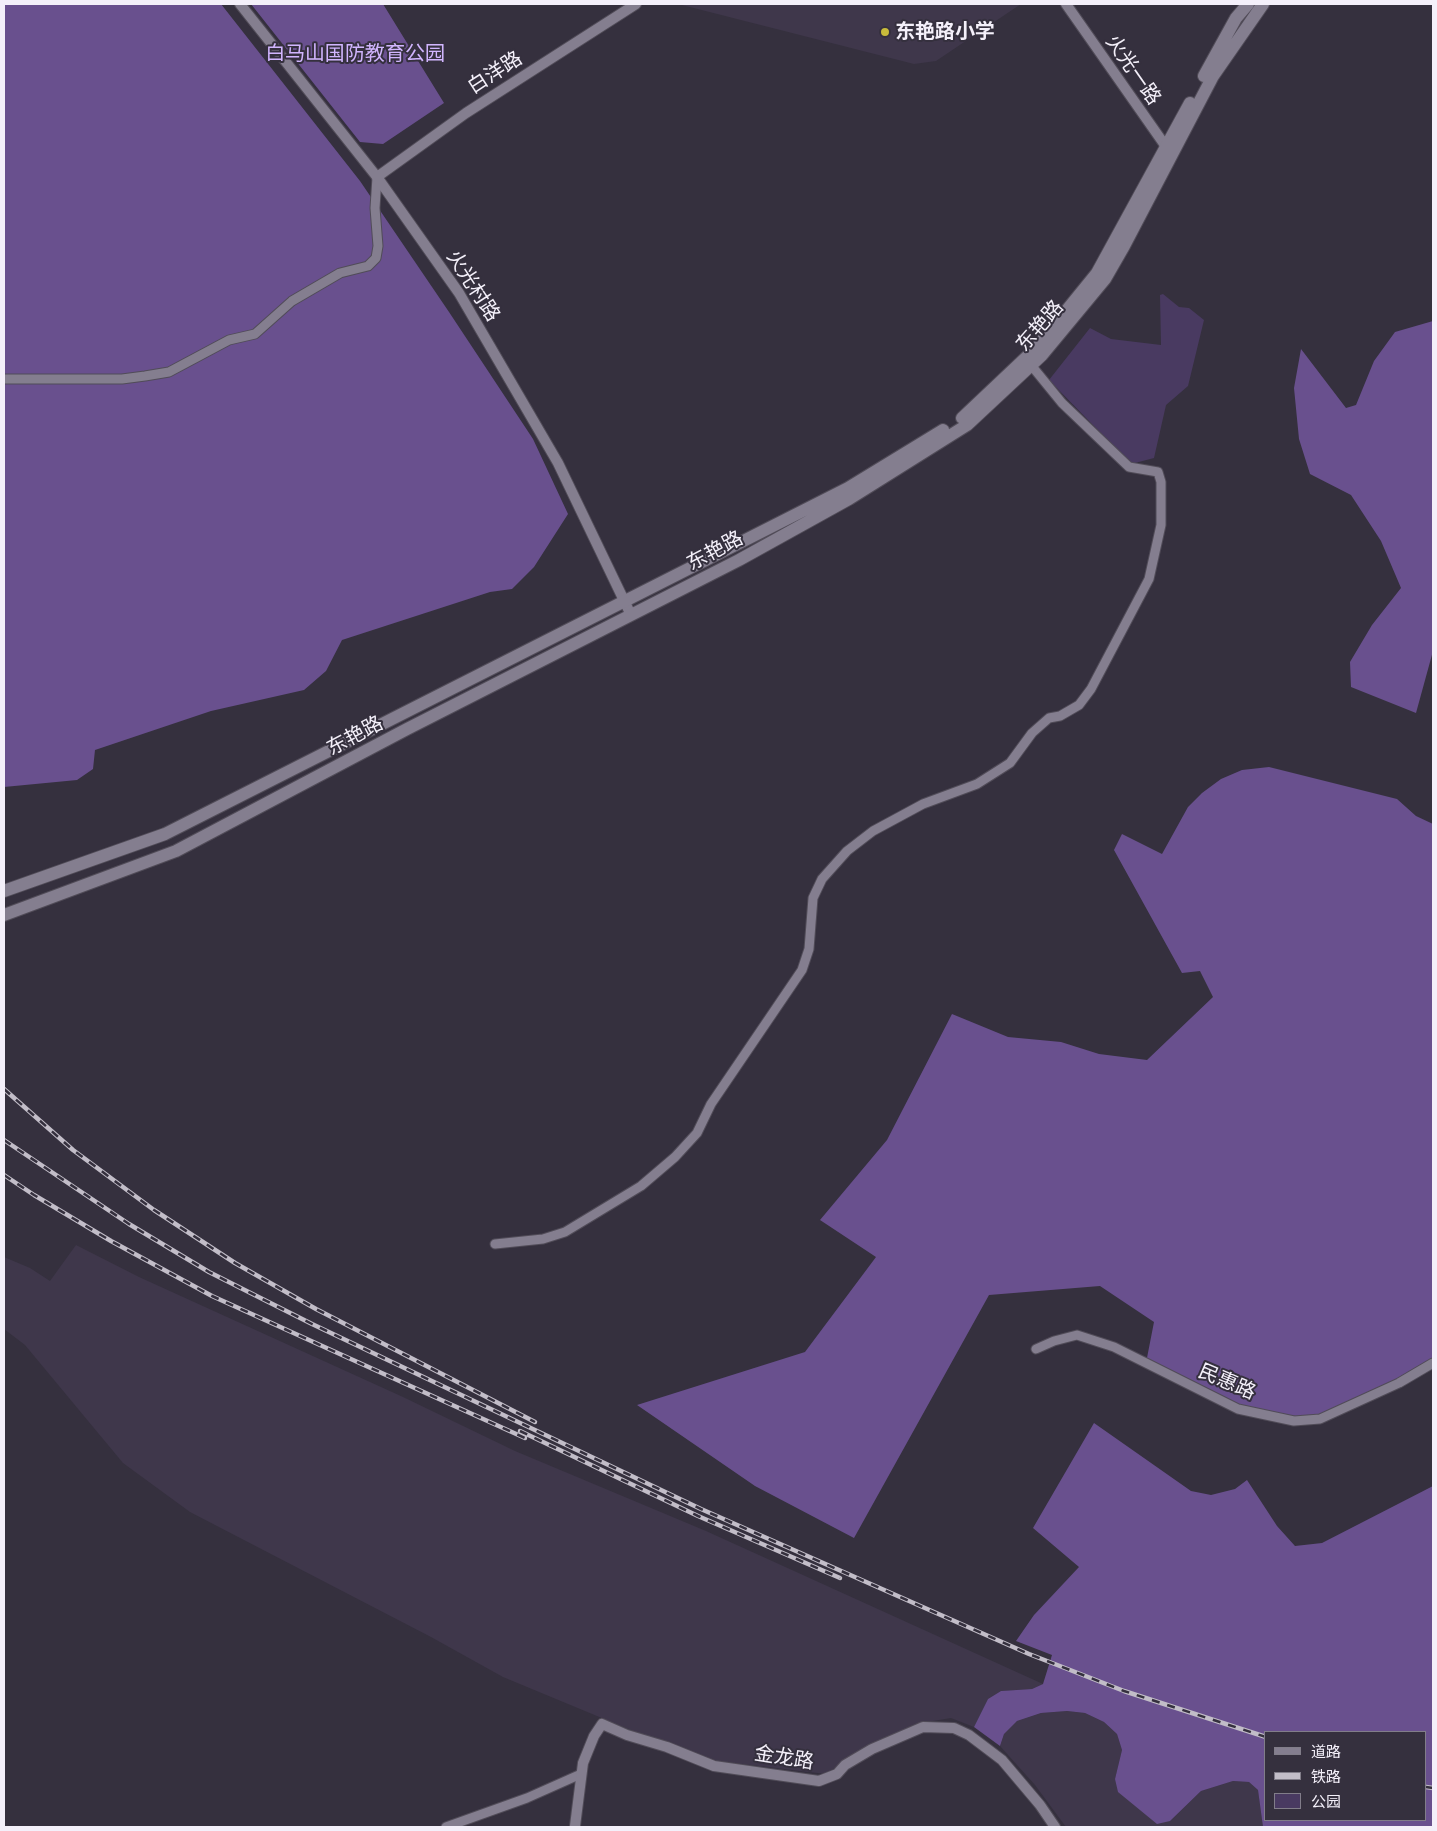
<!DOCTYPE html>
<meta charset="utf-8">
<style>
body{margin:0}
#map{position:relative;width:1437px;height:1831px;overflow:hidden;background:#35303e;font-family:"Alegreya Sans","Noto Sans SC",sans-serif}
canvas{display:block}
.frame{position:absolute;inset:0;border:5px solid #f4f0fa;pointer-events:none}
.legend{position:absolute;left:1264px;top:1731px;width:162px;height:90px;box-sizing:border-box;background:#35303e;border:1px solid #817d89;margin:0;padding:6px 9px;list-style:none;font-size:15px;color:#f4f0fa}
.legend li{display:flex;align-items:center;gap:10px;height:25px}
.legend b{width:25px;border:1px solid #817d89}
</style>
<div id="map">
<canvas width="1437" height="1831"></canvas>
<div class="frame"></div>
<ul class="legend">
<li><b style="height:6px;background:#847e8f"></b>道路</li>
<li><b style="height:6px;background:#c2bdc8"></b>铁路</li>
<li><b style="height:14px;background:#493a61"></b>公园</li>
</ul>
</div>
<script>
const g = document.querySelector('canvas').getContext('2d');
g.lineJoin = 'round';
function paint(path, color) {
  g.fillStyle = color;
  g.fill(path, 'evenodd');
}
function poly(rows) {
  const path = new Path2D();
  for (const r of rows) {
    path.moveTo(r[0], r[1]);
    for (let i = 2; i < r.length; i += 2) path.lineTo(r[i], r[i + 1]);
  }
  return path;
}
function trace(path, color, width, dash) {
  g.strokeStyle = color;
  g.lineWidth = width;
  g.lineCap = dash ? 'butt' : 'round';
  g.setLineDash(dash || []);
  g.stroke(path);
}
function write(font, color, halo, rows, align = 'center') {
  g.font = font + ' "Alegreya Sans","Noto Sans SC",sans-serif';
  g.lineWidth = 4;
  g.setLineDash([]);
  g.textBaseline = 'middle';
  g.strokeStyle = halo;
  g.fillStyle = color;
  for (const [text, x, y, turn = 0] of rows) {
    g.save();
    g.translate(x, y);
    g.rotate((+turn || 0) * Math.PI / 180);
    g.textAlign = isNaN(turn) ? turn : align;
    if (halo) g.strokeText(text, 0, 0);
    g.fillText(text, 0, 0);
    g.restore();
  }
}
paint(poly([
 [678,4,1021,4,936,61,914,64],
 [76,1245,139,1277,403,1397,515,1451,706,1531,1043,1684,1032,1689,1001,1691,988,1699,974,1727,951,1718,915,1724,855,1754,826,1774,709,1760,650,1738,503,1677,431,1637,190,1512,123,1463,25,1345,4,1329,4,1257,30,1268,50,1281],
 [1067,1711,1085,1713,1104,1722,1117,1734,1122,1750,1115,1779,1170,1821,1201,1791,1233,1781,1249,1782,1258,1790,1263,1827,1066,1827,1035,1785,1000,1746,1004,1734,1017,1721,1041,1713]
]), '#3f374b');
paint(poly([
 [1163,294,1179,307,1189,308,1204,320,1188,386,1166,405,1154,458,1131,464,1049,380,1090,328,1111,339,1161,345,1160,295]
]), '#493a61');
paint(poly([
 [4,4,221,4,360,181,449,312,533,439,568,514,534,567,512,589,490,592,342,640,326,671,304,690,211,711,95,750,93,769,77,780,4,787],
 [251,4,383,4,444,103,383,144,360,142],
 [1433,321,1433,651,1416,713,1351,687,1350,662,1372,625,1401,588,1381,541,1351,495,1310,474,1299,439,1294,388,1301,349,1346,408,1356,405,1374,361,1395,332],
 [1269,767,1397,799,1416,816,1433,824,1433,1363,1320,1419,1294,1421,1238,1409,1146,1363,1154,1322,1100,1286,989,1295,854,1538,755,1486,637,1405,805,1352,876,1257,820,1220,887,1140,952,1014,1008,1037,1061,1042,1099,1054,1147,1060,1213,997,1200,971,1182,973,1114,850,1122,834,1162,854,1188,807,1202,793,1221,779,1242,770],
 [1094,1423,1191,1491,1211,1495,1235,1489,1247,1480,1277,1526,1295,1546,1322,1543,1433,1486,1433,1827,1263,1827,1258,1790,1249,1782,1233,1781,1201,1791,1170,1821,1157,1824,1118,1792,1115,1779,1122,1750,1117,1734,1104,1722,1085,1713,1067,1711,1041,1713,1017,1721,1004,1734,1000,1746,974,1727,988,1699,1001,1691,1032,1689,1043,1684,1052,1655,1016,1641,1034,1615,1079,1567,1033,1528],
 [1426,1732,1426,1820,1266,1820,1266,1732]
]), '#69508e');
const minor = poly([
 [4,379,122,379,145,376,169,372,229,340,255,334,292,301,340,273,368,266,376,258,378,246,375,208,377,177],
 [495,1244,543,1239,565,1232,641,1186,675,1157,697,1133,711,1104,802,970,809,949,813,898,822,879,847,851,873,831,923,804,977,784,1010,763,1032,733,1049,718,1060,716,1079,705,1091,689,1149,579,1161,525,1161,482,1158,472,1129,467,1062,403,1031,365],
 [1036,1349,1054,1341,1077,1335,1114,1347,1238,1409,1294,1421,1320,1419,1399,1383,1433,1363],
 [446,1827,527,1798,581,1774]
]);
const tertiary = poly([
 [240,4,377,177,459,293,558,463,631,615],
 [1066,4,1169,151],
 [377,177,466,113,636,4],
 [575,1826,583,1763,594,1736,602,1724,627,1735,667,1747,714,1766,819,1781,837,1774,845,1765,872,1749,923,1727,954,1728,969,1735,1002,1760,1040,1805,1055,1827]
]);
const secondary = poly([
 [1204,76,1236,18,1248,4],
 [962,418,1036,348,1097,273,1190,103],
 [4,891,165,834,848,488,943,430],
 [4,915,176,851,407,729,739,560,849,499,967,425,1042,355,1105,279,1124,246,1213,76,1263,4]
]);
trace(minor, '#514c58', 11);
trace(tertiary, '#514c58', 12);
trace(secondary, '#514c58', 14);
trace(minor, '#847e8f', 9);
trace(tertiary, '#847e8f', 10);
trace(secondary, '#847e8f', 12);
const rail = poly([
 [4,1089,73,1150,154,1210,235,1263,316,1309,535,1422],
 [4,1140,129,1224,209,1272,312,1324,701,1509,1029,1654,1124,1691,1266,1737],
 [4,1175,34,1195,111,1241,212,1296,525,1438],
 [520,1431,698,1516,840,1578],
 [1426,1787,1433,1788]
]);
trace(rail, '#c2bdc8', 4.5);
trace(rail, '#35303e', 2.5, [8]);
for (const [x, y, r, color] of [
 [885,32,5,"#c8bb3b"]
]) {
  const dot = new Path2D();
  dot.arc(x, y, r, 0, 2 * Math.PI);
  g.fillStyle = color;
  g.fill(dot);
  trace(dot, '#35303e', 2);
}
write('bold 20px', '#f4f0fa', '#35303e', [
 ["东艳路小学",895,32]
], 'left');
write('20px', '#d1b5fe', '#35303e', [
 ["白马山国防教育公园",355,54]
]);
write('20px', '#f4f0fa', '#35303e', [
 ["火光一路",1133,70,55],
 ["白洋路",495,73,-33],
 ["火光村路",473,286,57],
 ["东艳路",1040,326,-49],
 ["东艳路",715,551,-28],
 ["东艳路",355,736,-28],
 ["民惠路",1227,1382,23],
 ["金龙路",784,1758,9]
]);
</script>
